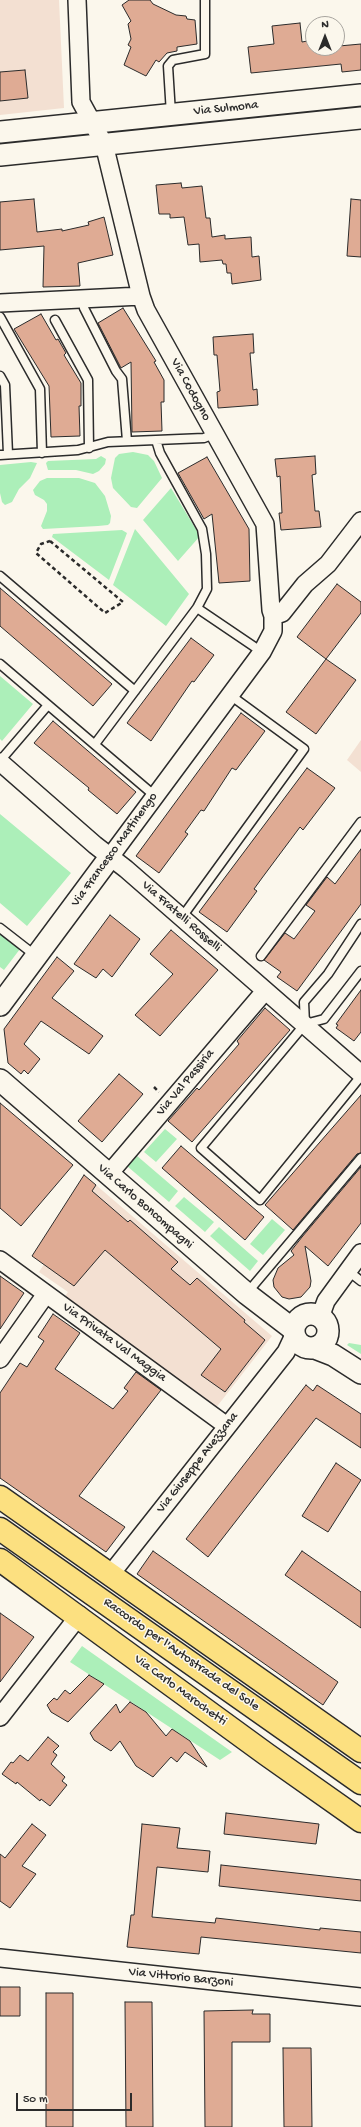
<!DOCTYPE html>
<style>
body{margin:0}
#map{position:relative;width:361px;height:2127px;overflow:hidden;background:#fbf7ec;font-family:"Gochi Hand",sans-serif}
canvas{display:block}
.north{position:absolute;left:305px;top:16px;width:40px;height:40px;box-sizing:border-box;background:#fbf7ec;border:1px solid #a8a59f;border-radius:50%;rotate:0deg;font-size:11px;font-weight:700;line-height:16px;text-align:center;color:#2b2b2b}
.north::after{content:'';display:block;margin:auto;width:14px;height:18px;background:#2b2b2b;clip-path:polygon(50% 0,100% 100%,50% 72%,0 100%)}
.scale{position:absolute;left:16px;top:2093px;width:116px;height:18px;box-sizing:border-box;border:2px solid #2b2b2b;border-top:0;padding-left:5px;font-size:12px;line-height:14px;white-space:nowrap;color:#2b2b2b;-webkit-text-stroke:3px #fbf7ec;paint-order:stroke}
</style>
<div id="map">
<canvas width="361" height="2127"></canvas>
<div class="north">N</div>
<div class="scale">50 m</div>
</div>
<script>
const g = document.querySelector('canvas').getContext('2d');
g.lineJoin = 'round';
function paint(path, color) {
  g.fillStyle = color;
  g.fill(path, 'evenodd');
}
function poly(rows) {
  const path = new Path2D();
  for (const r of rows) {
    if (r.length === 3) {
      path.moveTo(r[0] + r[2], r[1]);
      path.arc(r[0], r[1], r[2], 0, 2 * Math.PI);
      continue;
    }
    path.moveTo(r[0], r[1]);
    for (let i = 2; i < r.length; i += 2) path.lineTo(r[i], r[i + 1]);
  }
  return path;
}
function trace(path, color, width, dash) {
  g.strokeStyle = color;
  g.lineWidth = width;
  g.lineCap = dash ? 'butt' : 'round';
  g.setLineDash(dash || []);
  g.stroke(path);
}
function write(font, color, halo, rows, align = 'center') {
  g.font = font + ' "Gochi Hand",sans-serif';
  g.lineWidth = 3;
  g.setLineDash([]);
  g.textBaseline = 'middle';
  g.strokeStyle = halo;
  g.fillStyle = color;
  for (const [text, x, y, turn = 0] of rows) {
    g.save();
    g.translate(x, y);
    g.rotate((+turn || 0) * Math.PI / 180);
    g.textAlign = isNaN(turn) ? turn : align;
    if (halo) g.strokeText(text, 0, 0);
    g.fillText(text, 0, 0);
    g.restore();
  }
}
paint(poly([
 [0,0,59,0,64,108,0,115],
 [361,740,361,772,347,760],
 [96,1185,272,1336,215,1409,62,1301,68,1292,39,1272]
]), '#f3e0d2');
paint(poly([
 [133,452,148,455,154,461,162,478,137,508,131,507,113,488,111,478,115,458,119,454],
 [101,456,106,459,105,464,99,471,93,474,76,470,48,470,46,463,48,461,96,459],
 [31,462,37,463,30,478,19,489,12,502,5,505,2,502,0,493,0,465],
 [47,478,79,478,95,483,105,496,111,516,110,523,108,525,98,526,43,529,41,526,47,511,47,504,44,500,35,495,33,490,40,481],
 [171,488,200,536,178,561,143,520],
 [135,529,189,594,166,626,113,585],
 [122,530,127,533,109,580,52,537,53,534],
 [0,676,33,704,2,741,0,739],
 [0,814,71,873,27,926,0,903],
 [0,934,20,949,4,970,0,967],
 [165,1129,177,1139,156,1162,144,1152],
 [136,1155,178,1191,169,1202,127,1166],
 [184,1197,214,1222,205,1232,175,1206],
 [272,1219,285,1230,263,1255,250,1244],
 [219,1227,258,1261,250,1271,210,1236],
 [349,1343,361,1345,361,1354,347,1345],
 [82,1646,232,1752,220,1760,70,1662]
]), '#acefb9');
const building = poly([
 [129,0,150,0,153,4,176,15,186,16,187,19,195,20,197,44,177,47,177,51,167,53,159,62,156,60,146,76,124,65,131,47,128,45,131,39,128,24,131,21,122,5,129,0],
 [300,23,302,42,313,40,313,48,339,48,339,46,361,44,361,70,342,72,341,64,251,73,248,47,274,44,272,26,300,23],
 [25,70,28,98,0,101,0,72,25,70],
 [181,183,182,188,202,186,206,218,210,218,212,237,225,235,225,239,251,237,252,257,259,256,261,280,232,284,231,273,227,273,226,264,223,264,222,260,200,262,199,244,188,245,184,217,170,218,170,214,159,214,156,185,181,183],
 [34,199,37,232,62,229,62,231,89,225,88,222,104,217,113,255,78,263,80,286,43,287,44,246,0,250,0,202,34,199],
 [351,199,361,200,361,257,347,256,351,199],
 [123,308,156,361,154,362,164,380,164,402,161,402,162,431,132,432,131,362,121,368,98,323,123,308],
 [41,314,56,340,58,339,66,353,64,355,81,383,81,406,79,406,80,436,51,437,49,386,14,329,41,314],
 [253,334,254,353,250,353,253,390,257,389,258,405,218,408,217,392,220,391,217,355,214,355,213,337,253,334],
 [315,456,316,474,312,475,315,511,319,511,321,527,281,530,279,513,282,513,280,476,277,477,275,459,315,456],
 [207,457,249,529,250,581,219,583,212,514,204,519,178,473,207,457],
 [337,584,361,602,361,613,326,659,356,680,316,734,286,712,326,659,297,637,337,584],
 [0,588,112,684,93,706,0,626,0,588],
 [191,638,214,655,194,682,192,681,151,741,127,723,191,638],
 [241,713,265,731,236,770,232,768,204,811,201,810,185,832,188,834,159,873,136,856,241,713],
 [53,721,136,792,117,814,88,790,89,788,34,743,53,721],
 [307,768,335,788,303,830,300,827,262,878,254,889,257,891,227,932,199,912,307,768],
 [361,849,361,904,297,991,277,977,281,972,264,960,285,933,294,939,315,911,306,905,327,877,335,884,361,849],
 [110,915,140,939,112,977,103,969,96,978,74,964,110,915],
 [171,930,218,970,160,1036,135,1015,173,974,150,954,171,930],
 [57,957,74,971,52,998,103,1036,89,1054,41,1021,24,1044,40,1059,28,1074,24,1070,21,1074,8,1063,4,1029,57,957],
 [361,990,361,1032,354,1041,336,1028,338,1025,336,1024,361,990],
 [265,1008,290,1030,192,1142,168,1121,197,1088,199,1090,239,1044,237,1041,265,1008],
 [119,1074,143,1094,102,1142,78,1121,119,1074],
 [361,1095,361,1153,357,1154,293,1230,265,1205,361,1095],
 [0,1103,73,1165,21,1226,0,1208,0,1103],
 [181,1146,264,1217,245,1240,162,1168,181,1146],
 [361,1167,361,1223,328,1266,305,1246,311,1281,310,1287,301,1297,289,1299,282,1297,274,1287,273,1280,278,1268,294,1255,291,1251,302,1237,361,1167],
 [84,1175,96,1185,92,1191,128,1222,130,1220,178,1262,171,1269,190,1285,197,1278,245,1320,244,1322,265,1340,225,1392,201,1375,221,1349,105,1250,74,1286,32,1256,84,1175],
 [0,1276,24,1293,0,1329,0,1276],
 [53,1314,80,1333,55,1369,113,1409,128,1391,124,1388,136,1372,161,1390,79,1496,125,1527,106,1552,0,1478,0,1393,20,1363,27,1367,44,1341,38,1337,53,1314],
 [306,1385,313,1391,317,1385,361,1414,361,1448,316,1418,208,1557,186,1539,306,1385],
 [336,1463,361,1480,328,1532,302,1516,336,1463],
 [153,1551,338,1682,323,1705,137,1574,153,1551],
 [302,1551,361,1592,361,1628,285,1575,302,1551],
 [0,1613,34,1637,0,1682,0,1613],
 [89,1675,104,1684,68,1722,51,1712,47,1705,54,1698,57,1700,65,1690,70,1694,89,1675],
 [130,1702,146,1712,166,1736,172,1729,190,1741,207,1767,185,1752,177,1762,171,1757,153,1777,136,1766,120,1741,111,1751,94,1740,90,1733,116,1704,120,1713,130,1702],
 [48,1737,59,1746,53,1752,57,1755,51,1764,65,1777,62,1781,67,1785,50,1806,41,1799,40,1801,17,1782,16,1784,2,1774,11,1762,13,1763,20,1755,28,1761,48,1737],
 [226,1813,319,1824,316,1844,224,1834,226,1813],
 [32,1824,46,1835,22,1866,36,1874,10,1908,0,1901,0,1854,5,1858,32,1824],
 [142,1824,180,1828,177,1848,210,1851,208,1872,157,1867,152,1917,215,1923,216,1918,320,1930,320,1928,361,1932,361,1953,201,1937,199,1954,127,1947,131,1915,134,1915,142,1824],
 [221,1865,361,1880,361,1901,219,1886,221,1865],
 [0,1987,20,1987,20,2016,0,2016,0,1987],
 [46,1993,73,1993,73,2127,46,2127,46,1993],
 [125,2002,152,2002,153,2127,126,2127,125,2002],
 [253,2010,252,2014,270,2014,270,2042,232,2042,232,2127,205,2127,204,2011,253,2010],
 [283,2048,311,2048,312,2127,284,2127,283,2048]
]);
paint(building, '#dfab94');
trace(building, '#2b2b2b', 1);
const service = poly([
 [171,114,168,66,173,60,205,54,205,0],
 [83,299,84,308,116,371,122,379,127,441],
 [0,317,40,389,42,453],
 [55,320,88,380,89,448],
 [0,376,5,385,8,454],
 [0,455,78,450,108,442,204,438,214,434],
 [0,576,135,691],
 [197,608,262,652],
 [0,664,155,796],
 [95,744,197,608,207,589,206,554,202,529,160,453,156,440],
 [0,761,48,705],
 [182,917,304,749,230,695],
 [0,928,36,956],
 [261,956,361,822],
 [361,971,324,1019,305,1024,201,1148,260,1200,361,1076],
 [305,1024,304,1002,328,974,361,924],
 [347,1270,361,1281],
 [247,1293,361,1158]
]);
const minor = poly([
 [77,0,81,102,104,144,141,296,146,310,265,524,271,610,273,616,273,631,262,652,110,857],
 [0,303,141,296],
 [273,616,282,613,305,584,328,564,361,521],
 [0,762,95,845,126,869,361,1074],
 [108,1175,265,991],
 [0,1260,227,1426],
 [322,1319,322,1312,326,1301,361,1253],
 [0,1359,46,1294],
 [110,1575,286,1352,294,1335],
 [0,1717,78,1617],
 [0,1958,361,1997]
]);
const tertiary = poly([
 [0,132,361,95],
 [0,155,361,118],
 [0,1005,110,857],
 [0,1080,247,1294,294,1330],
 [311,1331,17],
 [315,1348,333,1355,361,1373]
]);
const primary = poly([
 [0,1497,361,1751],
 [0,1560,78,1617]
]);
const trunk = poly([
 [0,1529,361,1783],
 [78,1617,266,1754,361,1821]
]);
trace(service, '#2b2b2b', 11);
trace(minor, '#2b2b2b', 20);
trace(tertiary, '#2b2b2b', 24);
trace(primary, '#2b2b2b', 25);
trace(trunk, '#2b2b2b', 25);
trace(poly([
 [50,541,123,602,105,613,36,553,41,544,50,541],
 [154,1087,159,1092]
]), '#2b2b2b', 2.5, [4, 3]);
trace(service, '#fbf7ec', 8);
trace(minor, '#fbf7ec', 17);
trace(tertiary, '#fbf7ec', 21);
trace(primary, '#fce080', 22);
trace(trunk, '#fce080', 22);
write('13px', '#2b2b2b', '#fbf7ec', [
 ["Via Sulmona",226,109,-6],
 ["Via Codogno",190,390,61],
 ["Via Francesco Martinengo",115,850,-54],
 ["Via Fratelli Rosselli",181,917,41],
 ["Via Val Passiria",186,1083,-50],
 ["Via Carlo Boncompagni",145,1207,41],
 ["Via Privata Val Maggia",114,1343,36],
 ["Via Giuseppe Avezzana",198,1463,-52],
 ["Raccordo per l'Autostrada del Sole",181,1655,35],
 ["Via Carlo Marochetti",180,1691,36],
 ["Via Vittorio Barzoni",181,1978,6]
]);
</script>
